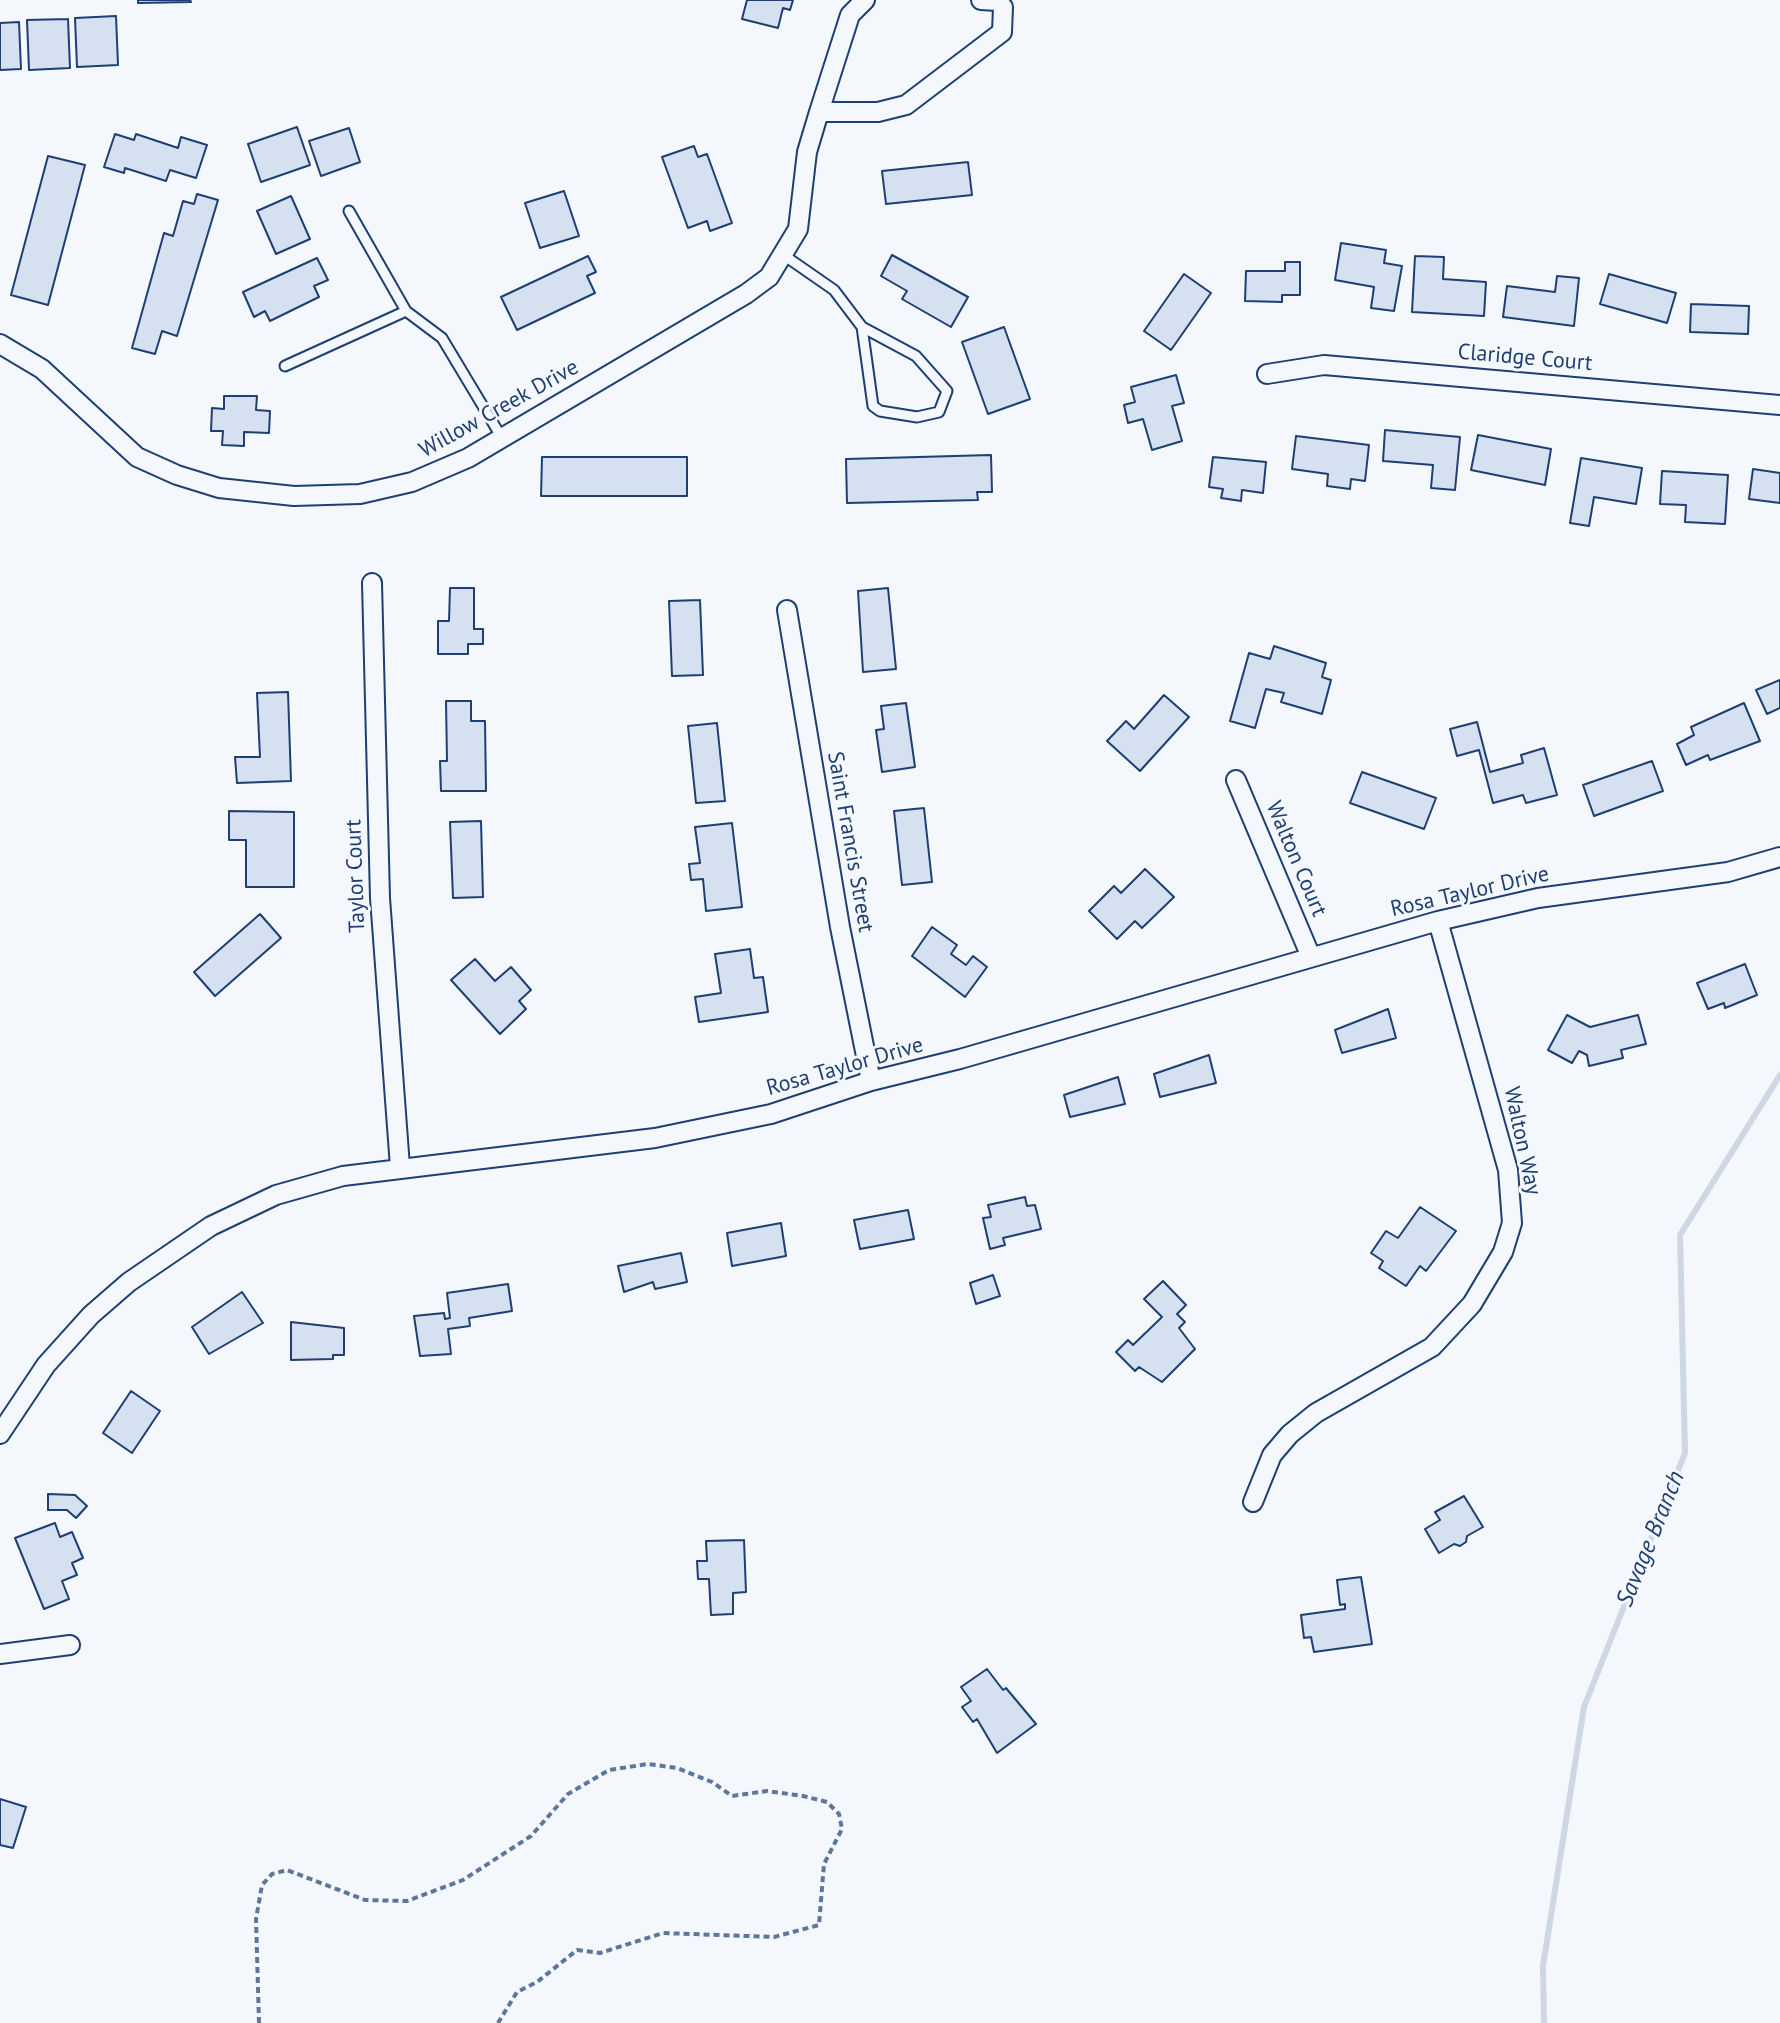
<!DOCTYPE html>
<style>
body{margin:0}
canvas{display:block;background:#f4f7fb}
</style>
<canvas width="1780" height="2023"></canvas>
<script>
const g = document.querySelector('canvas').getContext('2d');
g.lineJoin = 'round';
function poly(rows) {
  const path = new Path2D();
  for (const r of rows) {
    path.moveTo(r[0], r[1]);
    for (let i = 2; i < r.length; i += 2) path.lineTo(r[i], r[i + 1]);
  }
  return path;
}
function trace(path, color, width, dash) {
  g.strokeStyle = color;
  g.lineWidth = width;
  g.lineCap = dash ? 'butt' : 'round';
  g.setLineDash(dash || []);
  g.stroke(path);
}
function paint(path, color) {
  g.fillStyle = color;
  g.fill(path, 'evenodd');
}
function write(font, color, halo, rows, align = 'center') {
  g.font = font + ' "PT Sans",sans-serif';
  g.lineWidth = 6;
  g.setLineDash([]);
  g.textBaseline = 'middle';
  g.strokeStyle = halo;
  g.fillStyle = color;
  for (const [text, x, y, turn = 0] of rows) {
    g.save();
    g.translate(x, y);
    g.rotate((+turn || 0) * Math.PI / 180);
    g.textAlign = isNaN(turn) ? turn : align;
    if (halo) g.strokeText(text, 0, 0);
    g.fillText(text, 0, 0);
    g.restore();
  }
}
trace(poly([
 [1544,2023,1543,1966,1584,1707,1685,1453,1680,1235,1780,1075]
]), '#cfd7e4', 6);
const building = poly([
 [138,0,190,0,191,2,138,3,138,0],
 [747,0,793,0,790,10,783,8,778,28,742,19,747,0],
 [116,16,118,65,77,67,75,18,116,16],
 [68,19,70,68,29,70,27,20,68,19],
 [19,22,21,69,0,70,0,23,19,22],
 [297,127,310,165,261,182,248,144,297,127],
 [349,128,360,162,321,176,309,141,349,128],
 [115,134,134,140,136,134,178,148,181,137,207,145,196,178,170,170,166,181,125,168,124,173,104,167,115,134],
 [694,146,698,157,707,154,732,223,710,231,707,221,688,228,662,157,694,146],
 [48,156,85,165,48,305,11,295,48,156],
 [968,162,972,195,886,204,882,171,968,162],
 [564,191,579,236,540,248,525,203,564,191],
 [197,194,218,200,177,336,162,331,155,354,132,348,164,233,173,236,183,201,194,204,197,194],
 [291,196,310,239,276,254,257,211,291,196],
 [1341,243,1386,250,1384,263,1402,266,1394,311,1371,308,1374,287,1335,280,1341,243],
 [892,255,968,297,951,327,902,299,907,291,881,276,892,255],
 [588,256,596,272,587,276,595,293,517,330,501,297,588,256],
 [1415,256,1444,257,1443,279,1486,282,1484,316,1412,312,1415,256],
 [317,258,328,280,314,286,319,297,270,321,265,311,254,317,243,292,317,258],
 [1285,262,1300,262,1300,295,1282,295,1282,302,1245,301,1246,271,1285,271,1285,262],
 [1184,274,1211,293,1171,350,1144,331,1184,274],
 [1609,274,1676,293,1667,323,1600,304,1609,274],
 [1557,276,1579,278,1574,326,1503,317,1507,286,1555,292,1557,276],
 [1691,304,1749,306,1748,334,1690,332,1691,304],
 [1004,327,1030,399,988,414,962,342,1004,327],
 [1176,375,1184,403,1172,406,1182,441,1152,450,1143,419,1128,423,1124,405,1135,402,1131,387,1176,375],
 [224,396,257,396,256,410,270,411,269,433,244,432,244,446,222,445,223,431,211,431,212,408,224,409,224,396],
 [1385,430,1460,437,1455,490,1431,488,1433,465,1383,461,1385,430],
 [1478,435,1551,449,1545,485,1471,470,1478,435],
 [1296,436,1369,445,1365,481,1351,479,1350,489,1327,486,1328,474,1292,469,1296,436],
 [991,455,992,492,977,492,978,500,847,503,846,459,991,455],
 [542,457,687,457,687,496,541,496,542,457],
 [1213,457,1266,462,1263,493,1242,490,1241,501,1221,498,1223,489,1209,487,1213,457],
 [1581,458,1642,468,1636,504,1594,497,1589,526,1570,523,1581,458],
 [1753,469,1780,473,1780,503,1749,499,1753,469],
 [1662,471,1728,475,1725,524,1685,522,1686,505,1660,504,1662,471],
 [450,588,474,588,474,629,483,629,483,644,468,644,468,654,438,654,438,621,449,621,450,588],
 [888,588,896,669,863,672,858,591,888,588],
 [700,600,703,675,672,676,669,601,700,600],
 [1274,646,1326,663,1322,677,1331,680,1322,714,1281,702,1284,693,1266,689,1255,728,1230,721,1249,653,1270,659,1274,646],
 [1780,680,1780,708,1767,714,1756,690,1780,680],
 [288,692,291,781,237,783,235,757,260,757,257,693,288,692],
 [1164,695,1189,717,1140,771,1107,741,1126,721,1134,729,1164,695],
 [446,701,471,701,471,721,485,721,486,791,441,791,440,761,447,761,446,701],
 [906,703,915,767,882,772,876,730,884,729,881,706,906,703],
 [1744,703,1760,741,1710,760,1708,755,1686,765,1677,744,1694,735,1691,727,1744,703],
 [1477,722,1490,772,1523,763,1521,755,1544,748,1557,795,1526,803,1523,795,1493,803,1479,750,1457,756,1450,729,1477,722],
 [717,723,725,801,696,803,688,726,717,723],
 [1652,761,1663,791,1594,816,1583,785,1652,761],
 [1362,772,1436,798,1424,829,1350,803,1362,772],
 [924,808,932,882,902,885,894,811,924,808],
 [229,811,294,812,294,887,246,887,246,840,229,840,229,811],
 [481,821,483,897,453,898,450,822,481,821],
 [732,823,742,907,706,911,703,879,691,880,689,864,700,863,695,827,732,823],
 [1145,869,1174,897,1142,928,1135,921,1117,939,1089,911,1114,886,1121,893,1145,869],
 [260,914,281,938,215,996,194,972,260,914],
 [932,927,957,945,951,954,966,965,973,956,987,967,965,997,912,956,932,927],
 [750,949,754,978,763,977,768,1012,699,1022,695,997,721,993,715,954,750,949],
 [475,959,495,981,511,967,531,990,519,1001,526,1009,500,1034,451,980,475,959],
 [1745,964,1757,995,1725,1008,1724,1003,1708,1009,1697,983,1745,964],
 [1388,1009,1396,1038,1342,1053,1335,1030,1388,1009],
 [1567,1015,1590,1027,1638,1015,1646,1044,1621,1050,1623,1058,1589,1066,1587,1055,1579,1051,1572,1063,1548,1050,1567,1015],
 [1209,1055,1216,1083,1160,1097,1154,1074,1209,1055],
 [1118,1077,1125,1104,1070,1117,1064,1095,1118,1077],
 [1025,1197,1027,1206,1035,1205,1041,1229,1003,1238,1005,1245,990,1249,983,1218,991,1217,988,1205,1025,1197],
 [1420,1207,1456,1231,1426,1271,1420,1266,1406,1286,1379,1268,1383,1261,1371,1253,1386,1231,1398,1238,1420,1207],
 [908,1210,914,1239,860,1249,854,1220,908,1210],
 [781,1223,786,1256,732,1266,727,1233,781,1223],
 [681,1253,687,1282,655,1289,653,1282,624,1292,618,1266,681,1253],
 [993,1275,1000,1296,976,1304,970,1283,993,1275],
 [1163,1281,1186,1305,1177,1314,1185,1322,1179,1328,1195,1349,1162,1382,1139,1367,1135,1371,1116,1352,1128,1340,1133,1345,1162,1317,1144,1299,1163,1281],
 [508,1284,512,1311,469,1318,470,1326,448,1329,451,1354,420,1356,414,1316,444,1313,445,1319,450,1318,447,1293,508,1284],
 [242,1292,263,1323,209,1354,192,1327,242,1292],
 [291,1322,344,1328,344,1355,333,1355,333,1359,291,1360,291,1322],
 [131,1391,160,1411,132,1453,103,1433,131,1391],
 [48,1494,75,1495,87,1506,76,1518,67,1510,48,1510,48,1494],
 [1464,1496,1483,1527,1467,1536,1466,1542,1460,1546,1454,1544,1439,1553,1425,1529,1440,1520,1435,1512,1464,1496],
 [55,1523,60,1537,72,1532,83,1558,72,1563,77,1575,62,1581,69,1599,44,1609,15,1538,55,1523],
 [744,1540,746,1592,733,1593,733,1614,711,1615,709,1579,698,1579,697,1561,707,1561,706,1541,744,1540],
 [1361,1577,1372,1644,1314,1652,1311,1637,1304,1638,1301,1615,1345,1609,1345,1604,1340,1605,1337,1580,1361,1577],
 [987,1669,1003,1690,1006,1688,1036,1724,997,1753,977,1719,973,1722,962,1707,971,1701,961,1687,987,1669],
 [0,1799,26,1807,13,1848,0,1845,0,1799]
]);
paint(building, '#d5e0f0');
trace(building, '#1d3f73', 2);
const lane = poly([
 [349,211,406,311],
 [785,256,834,290,862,327,873,406,880,411,917,417,939,412,947,391,916,356,862,327],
 [285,366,406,311,442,338,502,438]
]);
const street = poly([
 [865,0,850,15,819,112,878,112,906,105,1002,32,1003,7,997,1,981,0],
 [0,344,42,369,137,457,177,475,219,488,294,496,360,494,412,482,468,458,746,294,769,277,798,229,807,152,819,112],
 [1267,374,1324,365,1780,405],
 [372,583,380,898,400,1167],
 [787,610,840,927,871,1081],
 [1236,780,1311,957],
 [0,1434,46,1365,91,1315,129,1282,211,1226,276,1195,343,1176,655,1138,771,1114,871,1081,960,1059,1438,921,1538,898,1728,872,1780,857],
 [1253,1502,1272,1455,1290,1434,1316,1413,1432,1347,1472,1304,1503,1252,1512,1223,1508,1170,1438,921],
 [0,1654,70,1645]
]);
trace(lane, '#1d3f73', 13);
trace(street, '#1d3f73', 22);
trace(poly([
 [259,2023,256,1919,262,1885,272,1874,287,1870,365,1900,407,1901,463,1880,531,1836,568,1794,609,1770,648,1764,677,1768,712,1782,732,1796,767,1791,803,1796,827,1802,839,1814,842,1829,824,1864,819,1925,774,1937,663,1933,600,1953,577,1950,537,1982,517,1992,498,2023]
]), '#5e769c', 4, [6, 4]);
trace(lane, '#f4f7fb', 9);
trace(street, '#f4f7fb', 18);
write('22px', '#1d3f73', '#f4f7fb', [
 ["Claridge Court",1525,358,5],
 ["Willow Creek Drive",499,409,-29],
 ["Saint Francis Street",850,842,80],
 ["Walton Court",1296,859,67],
 ["Taylor Court",356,876,-92],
 ["Rosa Taylor Drive",1470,892,-13],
 ["Rosa Taylor Drive",845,1067,-16],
 ["Walton Way",1522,1141,78]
]);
write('italic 24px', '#1d3f73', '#f4f7fb', [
 ["Savage Branch",1651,1539,-68]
]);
</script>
